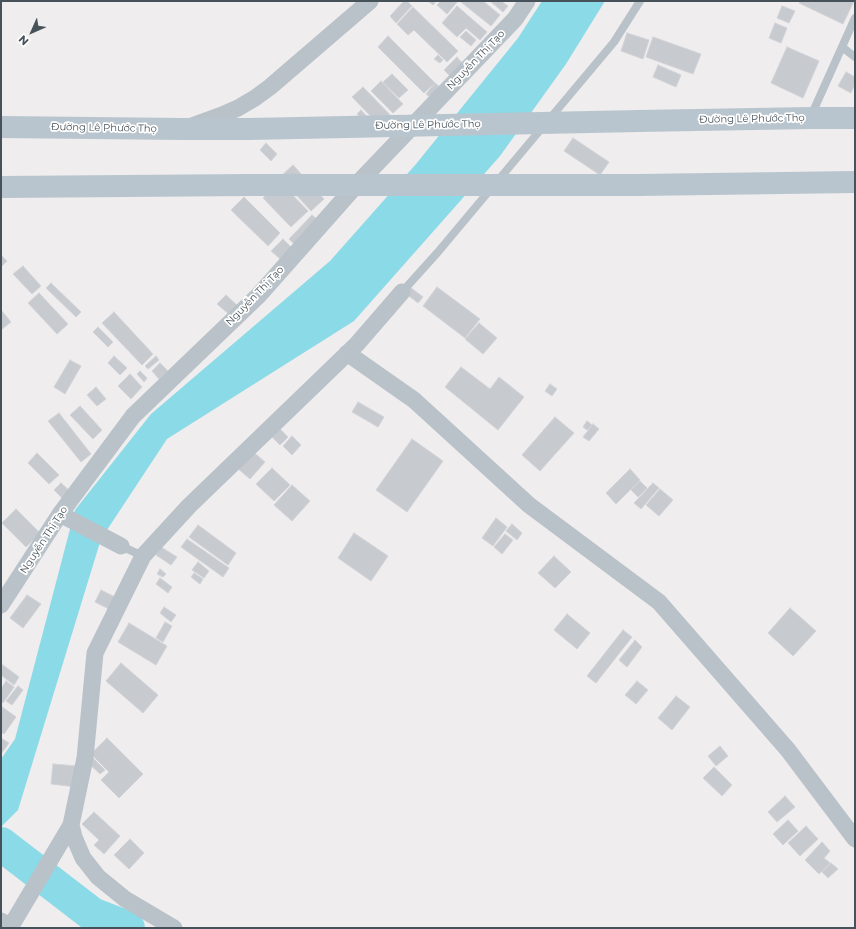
<!DOCTYPE html>
<meta charset="utf-8">
<style>
body{margin:0}
#map{position:relative;width:856px;height:929px;overflow:hidden;background:#efeded;font-family:Montserrat,sans-serif}
canvas{display:block}
.frame{position:absolute;inset:0;border:2px solid #465159;pointer-events:none}
.north{position:absolute;left:12px;top:12px;width:40px;height:40px;-webkit-text-stroke:3px #fff;paint-order:stroke;rotate:225deg;font-size:11px;font-weight:700;line-height:16px;text-align:center;color:#465159}
.north::after{content:'';display:block;margin:auto;width:14px;height:18px;background:#465159;clip-path:polygon(50% 0,100% 100%,50% 72%,0 100%)}
</style>
<div id="map">
<canvas width="856" height="929"></canvas>
<div class="frame"></div>
<div class="north">N</div>
</div>
<script>
const g = document.querySelector('canvas').getContext('2d');
g.lineJoin = 'round';
function paint(path, color) {
  g.fillStyle = color;
  g.fill(path, 'evenodd');
}
function poly(rows) {
  const path = new Path2D();
  for (const r of rows) {
    path.moveTo(r[0], r[1]);
    for (let i = 2; i < r.length; i += 2) path.lineTo(r[i], r[i + 1]);
  }
  return path;
}
function trace(path, color, width, dash) {
  g.strokeStyle = color;
  g.lineWidth = width;
  g.lineCap = dash ? 'butt' : 'round';
  g.setLineDash(dash || []);
  g.stroke(path);
}
function write(font, color, halo, rows, align = 'center') {
  g.font = font + ' Montserrat,sans-serif';
  g.lineWidth = 3.5;
  g.setLineDash([]);
  g.textBaseline = 'middle';
  g.strokeStyle = halo;
  g.fillStyle = color;
  for (const [text, x, y, turn = 0] of rows) {
    g.save();
    g.translate(x, y);
    g.rotate((+turn || 0) * Math.PI / 180);
    g.textAlign = isNaN(turn) ? turn : align;
    if (halo) g.strokeText(text, 0, 0);
    g.fillText(text, 0, 0);
    g.restore();
  }
}
paint(poly([
 [542,1,605,1,566,64,500,156,354,321,167,439,101,539,18,810,1,827,1,759,15,739,75,510,151,414,330,261,416,164,518,38]
]), '#8bdae7');
trace(poly([
 [1,844,92,914,128,928]
]), '#8bdae7', 34);
const building = poly([
 [404,1,407,1,412,6,396,23,390,16,404,1],
 [428,1,436,1,433,5,428,1],
 [441,1,458,1,447,14,437,5,441,1],
 [462,1,483,1,500,15,491,26,461,2,462,1],
 [490,1,501,1,508,6,503,12,490,1],
 [800,1,854,1,843,24,799,3,800,1],
 [457,6,487,32,480,40,466,28,457,37,442,23,457,6],
 [782,6,795,11,789,23,777,18,782,6],
 [413,7,458,51,447,62,414,30,408,35,397,24,413,7],
 [775,23,787,28,781,43,769,38,775,23],
 [466,31,476,40,471,46,460,37,466,31],
 [627,33,649,40,643,59,621,51,627,33],
 [388,36,435,83,424,93,378,47,388,36],
 [653,37,701,54,693,74,646,57,653,37],
 [787,47,819,61,803,98,771,83,787,47],
 [438,55,443,60,440,63,434,59,438,55],
 [457,57,463,64,451,77,444,70,457,57],
 [658,65,681,75,676,87,653,77,658,65],
 [846,72,855,77,855,84,851,93,838,86,846,72],
 [392,74,408,90,399,98,383,82,392,74],
 [381,81,403,104,393,113,371,91,381,81],
 [435,83,440,87,431,98,426,94,435,83],
 [363,87,397,122,386,132,352,97,363,87],
 [361,110,369,119,365,123,357,114,361,110],
 [573,138,609,162,600,175,564,151,573,138],
 [266,143,277,154,271,161,260,150,266,143],
 [293,165,324,199,311,211,280,177,293,165],
 [280,182,308,211,291,227,263,198,280,182],
 [244,197,280,233,268,246,231,210,244,197],
 [312,215,319,221,296,246,289,239,312,215],
 [283,239,296,252,285,263,271,251,283,239],
 [1,255,7,261,1,267,1,255],
 [23,266,41,286,32,294,13,274,23,266],
 [51,283,81,312,76,317,46,288,51,283],
 [410,287,423,297,418,303,405,293,410,287],
 [437,287,480,319,465,338,423,306,437,287],
 [39,293,68,324,57,334,28,303,39,293],
 [226,295,238,306,230,315,217,304,226,295],
 [1,310,11,322,1,330,1,310],
 [114,312,153,354,142,365,102,323,114,312],
 [479,323,497,338,483,354,465,339,479,323],
 [98,327,113,342,108,347,93,332,98,327],
 [114,356,127,368,120,375,108,363,114,356],
 [156,356,159,360,148,369,145,366,156,356],
 [70,360,81,366,65,394,54,387,70,360],
 [160,363,168,371,159,379,152,371,160,363],
 [461,367,490,389,499,377,524,397,498,430,445,387,461,367],
 [140,371,147,378,144,382,137,374,140,371],
 [130,374,142,387,131,399,118,386,130,374],
 [550,384,557,389,552,396,545,391,550,384],
 [96,387,106,399,97,406,87,395,96,387],
 [358,402,384,417,378,427,352,412,358,402],
 [80,406,102,430,93,439,70,415,80,406],
 [59,413,91,454,81,462,48,421,59,413],
 [555,417,574,433,540,471,522,455,555,417],
 [587,421,592,425,587,430,583,427,587,421],
 [593,424,599,429,589,441,583,437,593,424],
 [278,427,288,437,280,445,270,435,278,427],
 [292,436,301,445,292,455,283,446,292,436],
 [412,439,443,461,407,512,376,490,412,439],
 [251,450,265,462,250,479,236,467,251,450],
 [37,453,59,475,49,484,28,463,37,453],
 [272,468,290,485,274,501,256,484,272,468],
 [630,469,640,480,616,504,606,493,630,469],
 [640,481,647,488,638,497,631,490,640,481],
 [61,483,71,492,63,499,54,490,61,483],
 [653,483,659,488,641,509,634,503,653,483],
 [292,485,310,501,292,521,274,505,292,485],
 [660,489,673,500,659,516,646,505,660,489],
 [16,509,40,533,26,547,2,523,16,509],
 [496,518,507,527,493,546,482,538,496,518],
 [512,524,522,533,517,540,506,531,512,524],
 [198,525,236,553,228,565,189,537,198,525],
 [354,533,388,556,371,581,338,558,354,533],
 [505,534,513,540,502,554,494,547,505,534],
 [187,539,229,568,223,577,181,547,187,539],
 [161,547,177,557,171,565,156,555,161,547],
 [554,556,571,572,555,588,538,573,554,556],
 [198,562,209,571,204,578,192,570,198,562],
 [160,569,166,574,163,577,157,574,160,569],
 [194,573,203,579,200,584,191,577,194,573],
 [160,578,172,587,168,593,156,584,160,578],
 [101,590,115,597,109,609,95,602,101,590],
 [27,595,41,604,23,628,10,618,27,595],
 [164,607,176,615,171,622,160,613,164,607],
 [790,608,816,631,793,656,768,633,790,608],
 [567,614,590,633,577,649,554,630,567,614],
 [165,622,172,626,163,642,156,638,165,622],
 [129,623,167,646,156,665,118,642,129,623],
 [623,630,632,637,596,683,587,676,623,630],
 [635,640,642,647,627,667,619,660,635,640],
 [121,663,158,695,143,713,106,681,121,663],
 [3,665,19,677,14,685,1,675,1,668,3,665],
 [6,681,14,687,3,703,1,701,1,689,6,681],
 [637,681,648,690,636,704,625,695,637,681],
 [18,686,23,690,12,705,6,701,18,686],
 [676,696,690,707,672,730,658,718,676,696],
 [1,706,16,717,4,734,1,732,1,706],
 [1,738,9,743,1,754,1,738],
 [107,738,143,774,119,798,101,780,109,772,91,754,107,738],
 [720,746,728,756,716,766,708,756,720,746],
 [90,755,105,770,100,774,85,760,90,755],
 [53,764,77,766,76,787,51,784,53,764],
 [714,767,732,785,722,796,703,778,714,767],
 [785,796,795,807,777,822,768,812,785,796],
 [94,812,120,836,104,854,94,845,99,840,82,824,94,812],
 [788,820,798,831,783,845,773,834,788,820],
 [806,826,818,839,800,856,788,843,806,826],
 [130,839,144,853,129,869,114,855,130,839],
 [822,842,830,851,824,858,830,863,819,874,805,860,822,842],
 [831,863,838,869,828,878,822,872,831,863]
]);
paint(building, '#c7cacf');
trace(building, '#d1d3d8', 1);
trace(poly([
 [842,47,855,57],
 [811,116,855,18],
 [402,292,438,252,614,42,640,1],
 [121,546,143,556]
]), '#b9c2c9', 8);
trace(poly([
 [192,126,222,115,238,108,255,98,270,87,370,1],
 [347,353,414,400,529,505,659,602,788,750,855,839],
 [60,514,121,546],
 [1,605,60,514,133,416,259,295,359,182,515,19,527,1],
 [71,825,74,837,83,858,98,877,125,899,174,928],
 [1,921,11,926,71,825,85,758,95,653,143,556,189,506,357,344,402,292]
]), '#b9c2c9', 17);
trace(poly([
 [639,121,811,118,855,118],
 [1,127,182,129,249,129],
 [638,185,855,182],
 [1,187,250,185]
]), '#b9c5ce', 22);
trace(poly([
 [249,129,639,121],
 [250,185,638,185]
]), '#b9c5ce', 22);
write('10px', '#465159', '#fff', [
 ["Nguyễn Thị Tạo",476,60,-46],
 ["Đường Lê Phước Thọ",752,119,-1],
 ["Đường Lê Phước Thọ",428,125,-1],
 ["Đường Lê Phước Thọ",104,128,1],
 ["Nguyễn Thị Tạo",255,296,-46],
 ["Nguyễn Thị Tạo",44,540,-57]
]);
</script>
